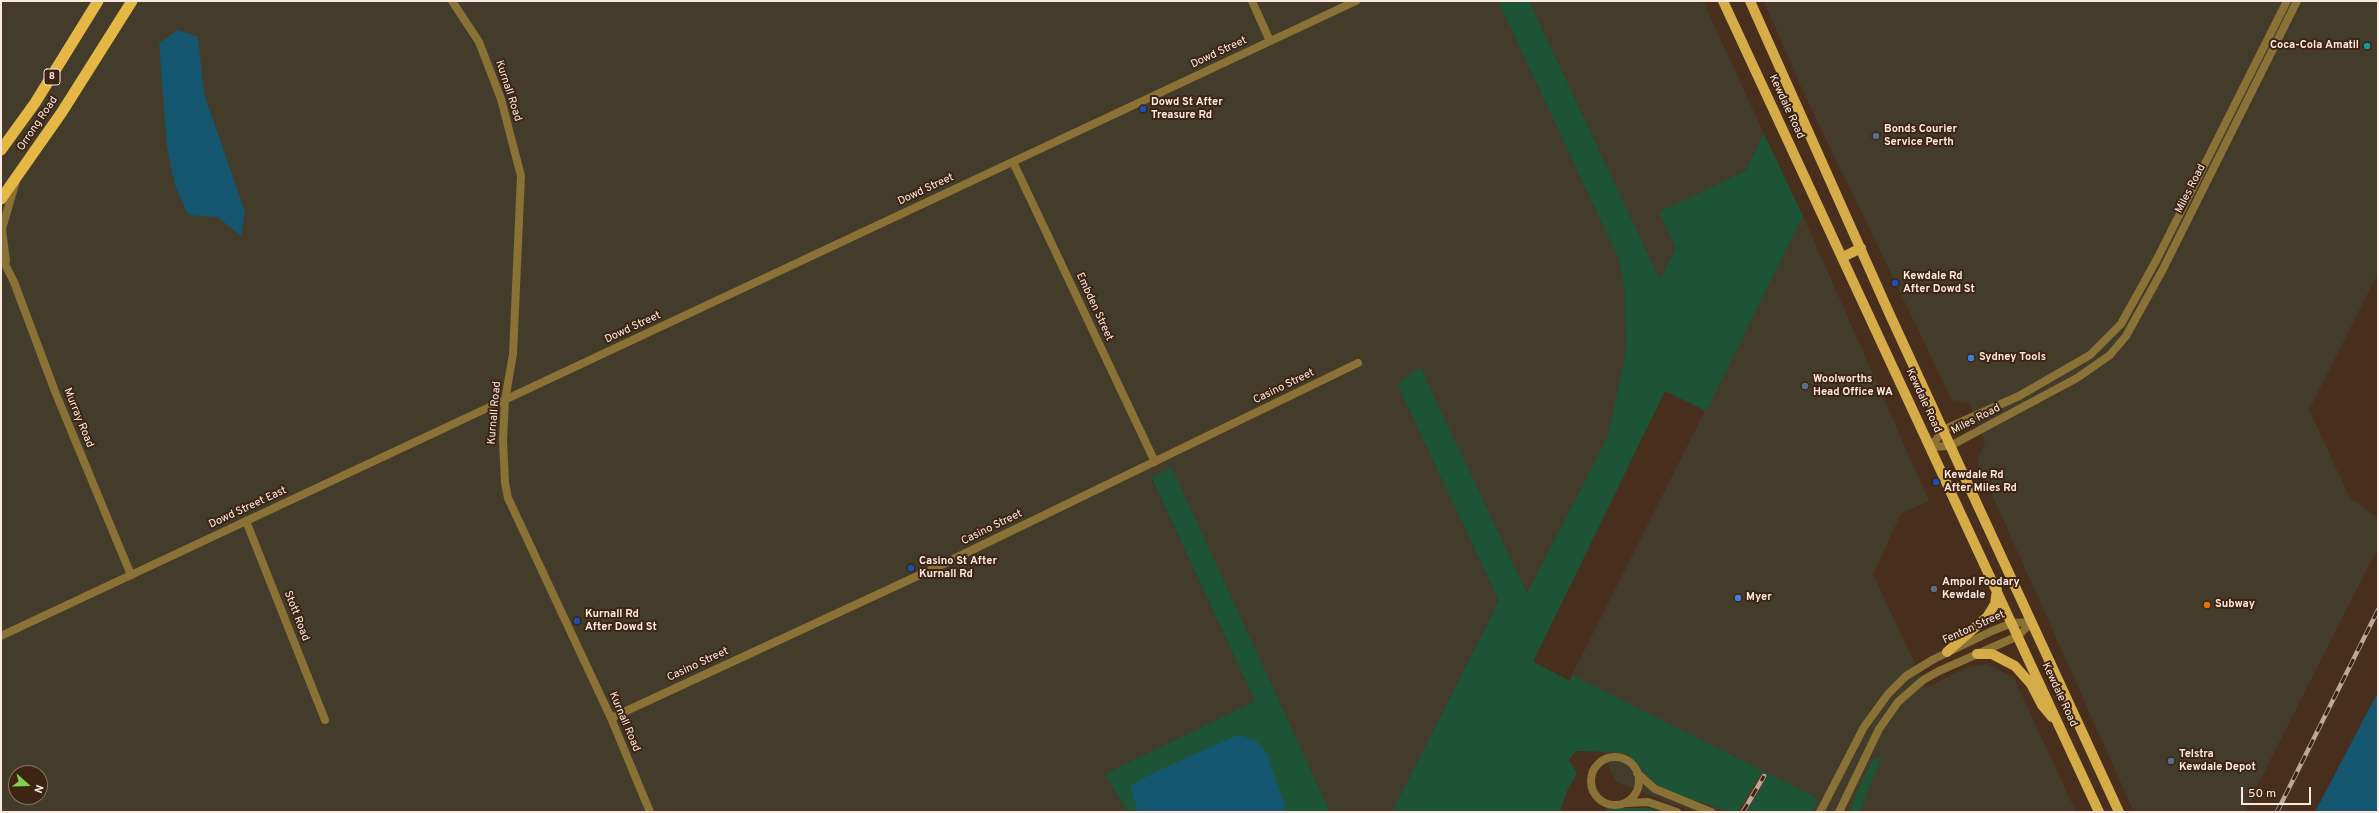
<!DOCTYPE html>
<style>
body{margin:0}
#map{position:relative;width:2379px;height:813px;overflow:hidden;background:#482e1d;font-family:Overpass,sans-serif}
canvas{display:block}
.frame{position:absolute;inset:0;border:2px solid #fbe9df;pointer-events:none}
.north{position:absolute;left:8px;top:765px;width:40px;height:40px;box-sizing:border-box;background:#3d2413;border:1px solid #897365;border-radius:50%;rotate:110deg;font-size:11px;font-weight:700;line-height:16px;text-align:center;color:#fbe9df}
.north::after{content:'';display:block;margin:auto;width:14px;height:18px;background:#81d050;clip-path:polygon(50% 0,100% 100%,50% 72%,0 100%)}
.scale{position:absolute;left:2241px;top:787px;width:70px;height:18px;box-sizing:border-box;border:2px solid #fbe9df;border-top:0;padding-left:5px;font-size:12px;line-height:14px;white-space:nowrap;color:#fbe9df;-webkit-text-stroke:3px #3d2413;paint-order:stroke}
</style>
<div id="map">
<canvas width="2379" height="813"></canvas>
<div class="frame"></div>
<div class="north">N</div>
<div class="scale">50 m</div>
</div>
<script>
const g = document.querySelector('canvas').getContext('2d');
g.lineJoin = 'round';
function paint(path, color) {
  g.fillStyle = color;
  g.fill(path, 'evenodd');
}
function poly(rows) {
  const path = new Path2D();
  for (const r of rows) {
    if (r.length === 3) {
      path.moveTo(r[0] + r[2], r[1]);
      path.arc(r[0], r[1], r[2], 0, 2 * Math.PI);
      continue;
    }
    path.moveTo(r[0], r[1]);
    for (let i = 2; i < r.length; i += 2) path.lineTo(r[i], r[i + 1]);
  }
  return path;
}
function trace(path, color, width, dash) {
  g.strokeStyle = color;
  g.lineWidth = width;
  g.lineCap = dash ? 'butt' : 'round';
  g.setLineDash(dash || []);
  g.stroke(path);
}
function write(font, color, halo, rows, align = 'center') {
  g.font = font + ' Overpass,sans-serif';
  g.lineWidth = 4;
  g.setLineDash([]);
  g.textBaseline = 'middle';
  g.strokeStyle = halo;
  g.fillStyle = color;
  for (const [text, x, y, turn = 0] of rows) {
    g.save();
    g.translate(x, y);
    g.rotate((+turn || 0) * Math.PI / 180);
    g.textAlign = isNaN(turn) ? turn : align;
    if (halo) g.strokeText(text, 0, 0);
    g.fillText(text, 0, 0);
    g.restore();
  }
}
paint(poly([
 [1,1,1498,1,1620,262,1625,297,1626,349,1608,436,1527,593,1420,368,1397,384,1499,601,1392,812,1330,812,1172,469,1151,478,1255,701,1105,774,1127,812,1,812],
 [16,773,40,773,40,797,16,797],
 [1529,1,1703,1,1764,134,1745,171,1660,212,1676,248,1660,280],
 [1764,1,2378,1,2378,273,2309,410,2350,498,2378,518,2378,547,2244,812,2134,812,1977,461,1985,442,1969,403,1952,400,1802,89],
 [1803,216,1929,501,1901,514,1873,574,1926,688,1966,668,1987,664,2014,678,2076,812,1693,812,1615,781,1572,675]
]), '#433c2b');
paint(poly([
 [1761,773,1767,777,1747,812,1738,812]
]), '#563520');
paint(poly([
 [1498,1,1529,1,1660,280,1676,248,1659,212,1745,171,1764,134,1803,216,1706,411,1665,391,1533,662,1570,681,1572,675,1813,796,1818,801,1812,812,1747,812,1767,777,1761,773,1738,812,1731,812,1671,793,1653,781,1628,754,1613,752,1576,751,1569,760,1577,773,1567,791,1560,812,1392,812,1499,601,1397,384,1420,367,1527,593,1608,436,1626,349,1625,297,1620,262],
 [1172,468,1330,812,1127,812,1105,774,1255,701,1151,477],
 [1882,757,1859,812,1851,812,1853,801,1872,760],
 [1611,808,1650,808,1660,812,1606,812,1606,809]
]), '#1d5436');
paint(poly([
 [178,30,198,37,204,94,245,212,241,236,218,217,188,215,175,185,167,147,159,43],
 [2378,692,2378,812,2315,812],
 [1238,735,1257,741,1267,755,1287,812,1138,812,1130,786,1155,772]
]), '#145670');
trace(poly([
 [1013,162,1155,462],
 [1,256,14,282,56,394,131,575],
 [6,261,2,229,16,181],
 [1931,447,1950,446,2077,378,2110,355,2126,336,2162,271,2297,1],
 [1931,447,1943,430,2019,396,2090,355,2121,324,2157,259,2287,1],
 [246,521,325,720],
 [611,718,939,566,1358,363],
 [1615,781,24],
 [1637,773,1655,789,1711,812],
 [1626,803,1648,802,1677,812],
 [1820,812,1864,727,1888,694,1906,676,1934,659,1992,631,2012,623,2032,622],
 [1839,812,1879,729,1898,702,1923,680,1939,671,2018,636,2032,622]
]), '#8a7135', 8);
trace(poly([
 [452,1,479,42,501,99,521,176,513,354,505,400,503,440,505,483,508,498,611,718,650,812],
 [1252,1,1270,41],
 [1,636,1356,1]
]), '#8a7135', 8);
trace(poly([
 [1723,1,2099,812],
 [1750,1,1890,315,2119,812],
 [1843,257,1861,248],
 [1947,652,1987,617,1995,604,1997,590],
 [1977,654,1992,654,2015,666,2031,684,2042,705,2052,717]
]), '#d5ac47', 10);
trace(poly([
 [1,150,35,103,98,1],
 [1,199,62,112,132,1]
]), '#e5b845', 11);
const rail = poly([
 [1743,812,1764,776],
 [2277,812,2378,610]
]);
trace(rail, '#bca89b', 4.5);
trace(rail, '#3d2413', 3, [9]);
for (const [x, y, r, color] of [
 [2367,46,4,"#0f9aa8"],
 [1143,109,4,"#1a4fb4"],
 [1876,136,4,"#5c6f8a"],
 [1895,283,4,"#1a4fb4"],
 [1971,358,4,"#3f7fe0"],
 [1805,386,4,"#5c6f8a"],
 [1936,482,4,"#1a4fb4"],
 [911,568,4,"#1a4fb4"],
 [1934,589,4,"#5c6f8a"],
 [1738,598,4,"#3f7fe0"],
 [2207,605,4,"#e8710a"],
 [577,621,4,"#1a4fb4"],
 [2171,761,4,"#5c6f8a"]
]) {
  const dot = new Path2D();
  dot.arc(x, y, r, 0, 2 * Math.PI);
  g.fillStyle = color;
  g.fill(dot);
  trace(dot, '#3d2413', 1.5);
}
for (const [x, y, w] of [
 [52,77,16]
]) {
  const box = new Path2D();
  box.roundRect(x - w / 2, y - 8, w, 16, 3);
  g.fillStyle = '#3d2413';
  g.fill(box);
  trace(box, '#fbe9df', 1);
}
write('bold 10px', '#fbe9df', null, [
 ["8",52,77]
]);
write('bold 11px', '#fbe9df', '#3d2413', [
 ["Coca-Cola Amatil",2359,46,"right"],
 ["Dowd St After",1151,103],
 ["Treasure Rd",1151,116],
 ["Bonds Courier",1884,130],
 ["Service Perth",1884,143],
 ["Kewdale Rd",1903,277],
 ["After Dowd St",1903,290],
 ["Sydney Tools",1979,358],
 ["Woolworths",1813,380],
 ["Head Office WA",1813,393],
 ["Kewdale Rd",1944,476],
 ["After Miles Rd",1944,489],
 ["Casino St After",919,562],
 ["Kurnall Rd",919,575],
 ["Ampol Foodary",1942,583],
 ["Kewdale",1942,596],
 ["Myer",1746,598],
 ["Subway",2215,605],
 ["Kurnall Rd",585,615],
 ["After Dowd St",585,628],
 ["Telstra",2179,755],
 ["Kewdale Depot",2179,768]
], 'left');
write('11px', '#fbe9df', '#3d2413', [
 ["Dowd Street",1219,53,-25],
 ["Kurnall Road",508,91,72],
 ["Kewdale Road",1786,107,65],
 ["Orrong Road",38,124,-56],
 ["Miles Road",2191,189,-63],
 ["Dowd Street",926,190,-25],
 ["Embden Street",1094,307,65],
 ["Dowd Street",633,328,-25],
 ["Casino Street",1284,387,-26],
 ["Kewdale Road",1923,401,65],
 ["Kurnall Road",495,413,-85],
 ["Murray Road",78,418,68],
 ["Miles Road",1976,420,-27],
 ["Dowd Street East",248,508,-25],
 ["Casino Street",992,528,-26],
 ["Stott Road",296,616,69],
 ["Fenton Street",1974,628,-24],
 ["Casino Street",698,665,-25],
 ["Kewdale Road",2059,695,65],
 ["Kurnall Road",624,722,67]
]);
</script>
